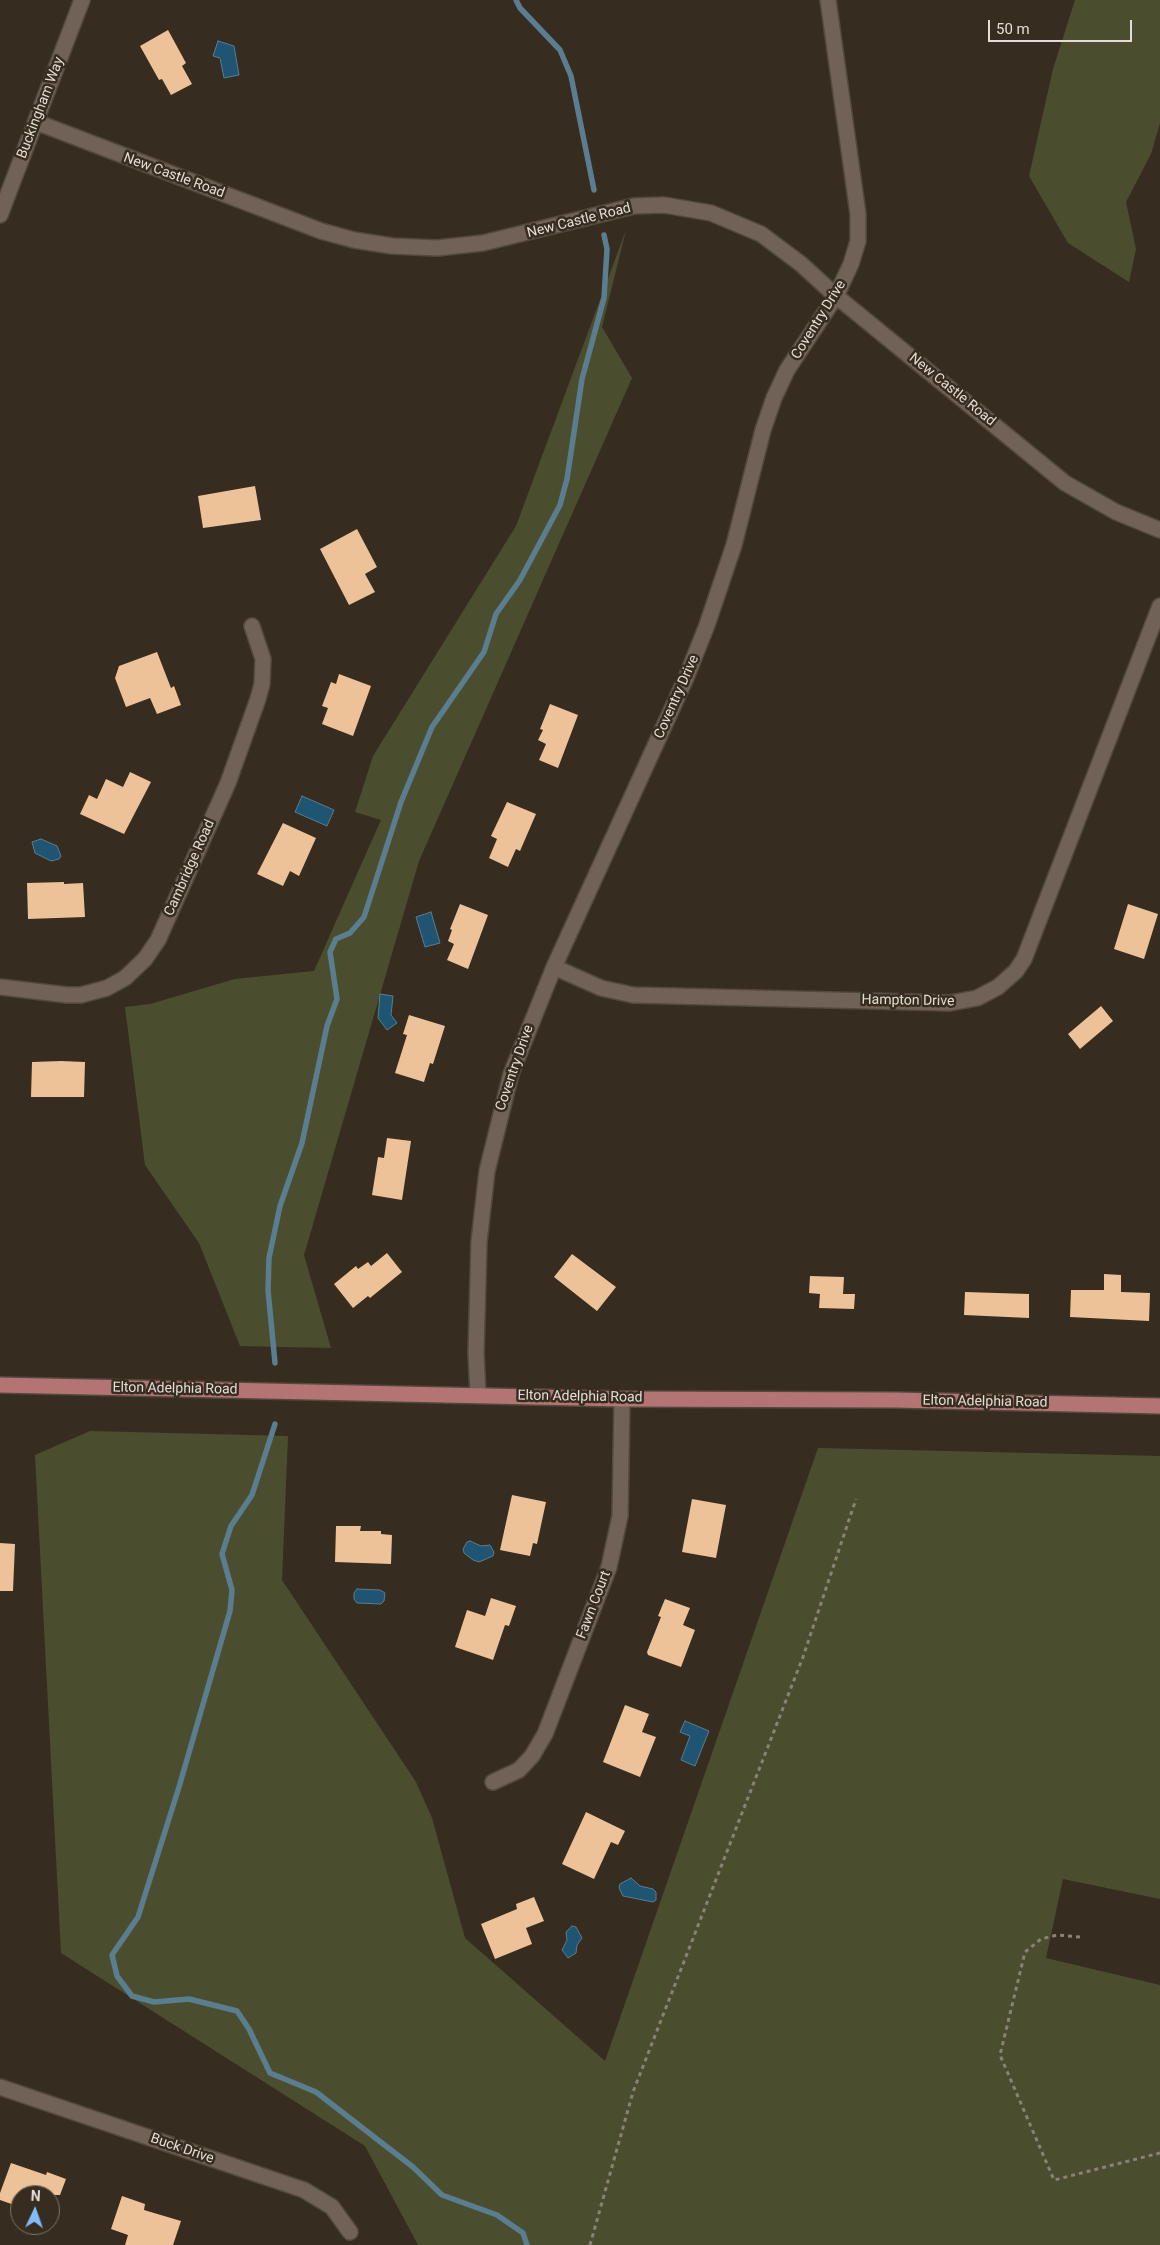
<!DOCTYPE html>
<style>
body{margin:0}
#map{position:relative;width:1160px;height:2245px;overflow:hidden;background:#372c20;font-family:Roboto,sans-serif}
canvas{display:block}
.north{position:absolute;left:10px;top:2185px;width:50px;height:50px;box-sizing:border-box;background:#372c20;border:1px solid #7c7268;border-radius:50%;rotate:3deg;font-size:14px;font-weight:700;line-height:20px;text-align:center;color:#e4dcd5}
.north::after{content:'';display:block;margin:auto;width:18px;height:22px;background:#83bcfb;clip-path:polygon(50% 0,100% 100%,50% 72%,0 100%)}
.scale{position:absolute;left:988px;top:20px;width:144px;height:22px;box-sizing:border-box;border:2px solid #e4dcd5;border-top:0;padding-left:6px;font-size:15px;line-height:18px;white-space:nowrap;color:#e4dcd5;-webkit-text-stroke:4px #372c20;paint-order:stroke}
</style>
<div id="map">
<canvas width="1160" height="2245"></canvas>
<div class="north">N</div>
<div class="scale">50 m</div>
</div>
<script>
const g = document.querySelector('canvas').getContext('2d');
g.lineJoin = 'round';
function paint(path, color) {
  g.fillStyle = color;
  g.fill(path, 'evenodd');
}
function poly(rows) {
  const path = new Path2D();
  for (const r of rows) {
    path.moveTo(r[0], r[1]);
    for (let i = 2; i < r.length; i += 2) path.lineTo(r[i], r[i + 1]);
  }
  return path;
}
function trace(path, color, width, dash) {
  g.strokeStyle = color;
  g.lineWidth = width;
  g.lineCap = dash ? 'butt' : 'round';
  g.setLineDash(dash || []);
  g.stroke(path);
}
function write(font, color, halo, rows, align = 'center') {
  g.font = font + ' Roboto,sans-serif';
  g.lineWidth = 5;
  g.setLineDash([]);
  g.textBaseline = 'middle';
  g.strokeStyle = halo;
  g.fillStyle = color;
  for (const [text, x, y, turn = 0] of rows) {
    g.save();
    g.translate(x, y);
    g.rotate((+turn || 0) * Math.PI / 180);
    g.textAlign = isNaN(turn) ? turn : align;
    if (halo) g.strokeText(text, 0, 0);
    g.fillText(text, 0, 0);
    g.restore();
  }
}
paint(poly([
 [1075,0,1160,0,1160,123,1151,154,1126,202,1136,249,1129,282,1068,243,1029,176,1053,69],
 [626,230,602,327,632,378,419,861,304,1255,331,1348,240,1346,199,1243,145,1165,125,1007,150,1004,235,979,314,971,381,820,355,812,373,756,516,526],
 [90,1431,288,1436,282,1580,416,1782,432,1818,465,1938,605,2061,818,1448,1160,1456,1160,1899,1063,1879,1046,1958,1160,1985,1160,2245,418,2245,365,2146,61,1953,35,1455]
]), '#4b4e2e');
const water = poly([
 [218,41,234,46,239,75,224,78,220,58,213,56,218,41],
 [302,796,334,810,327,826,295,812,302,796],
 [41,839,57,846,61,856,59,859,51,861,35,853,32,842,41,839],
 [431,912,440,943,425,947,416,917,431,912],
 [380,994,393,996,391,1015,397,1023,387,1030,378,1018,380,994],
 [470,1541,481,1546,490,1545,494,1552,493,1556,479,1562,473,1560,464,1553,463,1549,467,1542,470,1541],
 [357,1589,380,1590,385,1593,384,1601,381,1604,357,1603,354,1599,354,1593,357,1589],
 [685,1721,709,1731,695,1766,681,1760,690,1736,680,1732,685,1721],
 [631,1878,640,1886,653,1889,656,1892,656,1900,653,1902,623,1896,619,1888,620,1884,631,1878],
 [572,1926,576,1927,582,1938,577,1945,576,1953,568,1958,562,1950,567,1940,566,1932,572,1926]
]);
paint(water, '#1f5472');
trace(water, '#5a7d90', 1);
trace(poly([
 [516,0,520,8,560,50,571,76,594,190],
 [275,1363,268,1290,269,1258,280,1206,302,1143,327,1026,337,999,330,952,336,939,350,933,364,917,401,802,432,727,484,652,496,614,520,580,560,505,567,479,582,379,604,298,607,249,604,235],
 [275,1424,252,1495,231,1526,222,1554,232,1590,230,1611,179,1787,138,1917,112,1955,117,1976,132,1996,154,2002,189,1999,237,2011,249,2029,270,2073,316,2092,413,2167,442,2195,497,2215,523,2233,527,2245]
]), '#5a7d90', 5.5);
paint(poly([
 [168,30,186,63,182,66,192,84,171,95,162,79,159,80,140,46],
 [255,486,261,520,203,528,198,496],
 [357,529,377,567,365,574,375,592,349,605,320,549],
 [157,652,171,688,174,686,181,705,157,714,150,698,126,707,115,678,119,666],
 [339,674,371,686,353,736,322,724,328,708,322,706,331,682,336,684],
 [550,704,578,715,558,768,539,760,546,744,538,740,543,730,540,729],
 [130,772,151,782,124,834,80,814,89,795,97,799,106,779,123,787],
 [507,802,536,814,520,851,516,849,508,867,489,858,497,839,491,836],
 [283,823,316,838,299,876,290,871,283,886,257,874],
 [64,882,64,884,83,883,85,917,28,919,27,883],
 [460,904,488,915,468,969,447,960,454,944,448,941,452,930,450,929],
 [1128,904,1158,914,1144,959,1114,949],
 [1101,1006,1113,1021,1080,1049,1068,1034],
 [409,1015,445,1026,433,1064,430,1063,424,1082,395,1073,407,1035,403,1034],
 [61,1061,85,1062,84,1097,31,1097,32,1062],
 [387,1138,411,1141,402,1200,372,1195,378,1157,384,1158],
 [387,1253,402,1272,370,1298,368,1296,353,1308,334,1284,356,1266,358,1269,368,1262,371,1266],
 [572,1254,616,1287,597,1311,554,1277],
 [1104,1274,1121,1275,1121,1292,1150,1293,1149,1321,1070,1317,1071,1290,1104,1290],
 [810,1276,844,1277,843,1294,855,1294,854,1309,819,1308,820,1294,809,1293],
 [965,1292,1029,1294,1029,1318,964,1315],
 [512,1495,546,1502,537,1544,533,1543,530,1556,500,1550],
 [692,1499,726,1505,716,1558,682,1552],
 [336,1526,361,1526,360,1531,381,1531,381,1534,392,1535,391,1564,335,1562],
 [0,1543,15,1544,13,1591,0,1591],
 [491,1598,516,1606,509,1626,505,1625,493,1660,455,1647,467,1610,485,1616],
 [665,1599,690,1608,683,1625,695,1630,681,1667,648,1655,647,1652,661,1617,658,1616],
 [625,1705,649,1714,642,1732,656,1737,640,1777,603,1762],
 [586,1812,625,1831,618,1845,611,1842,594,1879,562,1864],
 [534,1897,544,1921,526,1928,532,1944,495,1959,481,1924,517,1909,516,1904],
 [11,2163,46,2175,47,2172,66,2179,60,2195,20,2195,20,2207,0,2200,0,2193],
 [122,2196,145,2204,144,2210,181,2221,173,2245,125,2245,128,2235,111,2229]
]), '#edc298');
const minor = poly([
 [36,122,321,231,354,240,392,246,437,248,483,243,634,206,664,205,711,213,761,234,801,264,836,296,1065,483,1116,512,1160,530],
 [0,215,82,0],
 [554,967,601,988,633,995,950,1003,977,998,998,987,1016,971,1024,959,1160,606],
 [0,987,67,995,81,995,107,988,125,978,145,959,158,940,228,783,258,699,262,684,263,659,252,626],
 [478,1395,476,1353,479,1242,487,1171,511,1074,554,967,686,678,707,625,734,545,763,430,774,398,787,370,836,296,851,264,858,241,858,214,828,0],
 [493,1782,519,1770,532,1756,545,1734,609,1567,620,1516,622,1399],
 [0,2087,304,2190,332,2207,350,2232]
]);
const major = poly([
 [0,1385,622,1399,895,1400,1160,1406]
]);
trace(minor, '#51483e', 18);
trace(major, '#51483e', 18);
trace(poly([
 [1080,1937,1057,1935,1041,1939,1025,1952,1000,2055,1054,2180,1160,2153],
 [590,2245,633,2092,803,1657,856,1499]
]), '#8b8178', 3, [4, 4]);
trace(minor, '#706256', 15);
trace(major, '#b37473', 15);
write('14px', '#e4dcd5', '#372c20', [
 ["Buckingham Way",41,108,-69],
 ["New Castle Road",174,176,20],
 ["New Castle Road",579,221,-14],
 ["Coventry Drive",819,320,-58],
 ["New Castle Road",952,390,39],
 ["Coventry Drive",677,697,-66],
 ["Cambridge Road",190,868,-66],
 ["Hampton Drive",908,1001,1],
 ["Coventry Drive",515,1068,-71],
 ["Elton Adelphia Road",175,1389,1],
 ["Elton Adelphia Road",580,1397,1],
 ["Elton Adelphia Road",985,1402,1],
 ["Fawn Court",594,1605,-69],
 ["Buck Drive",182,2149,19]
]);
</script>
